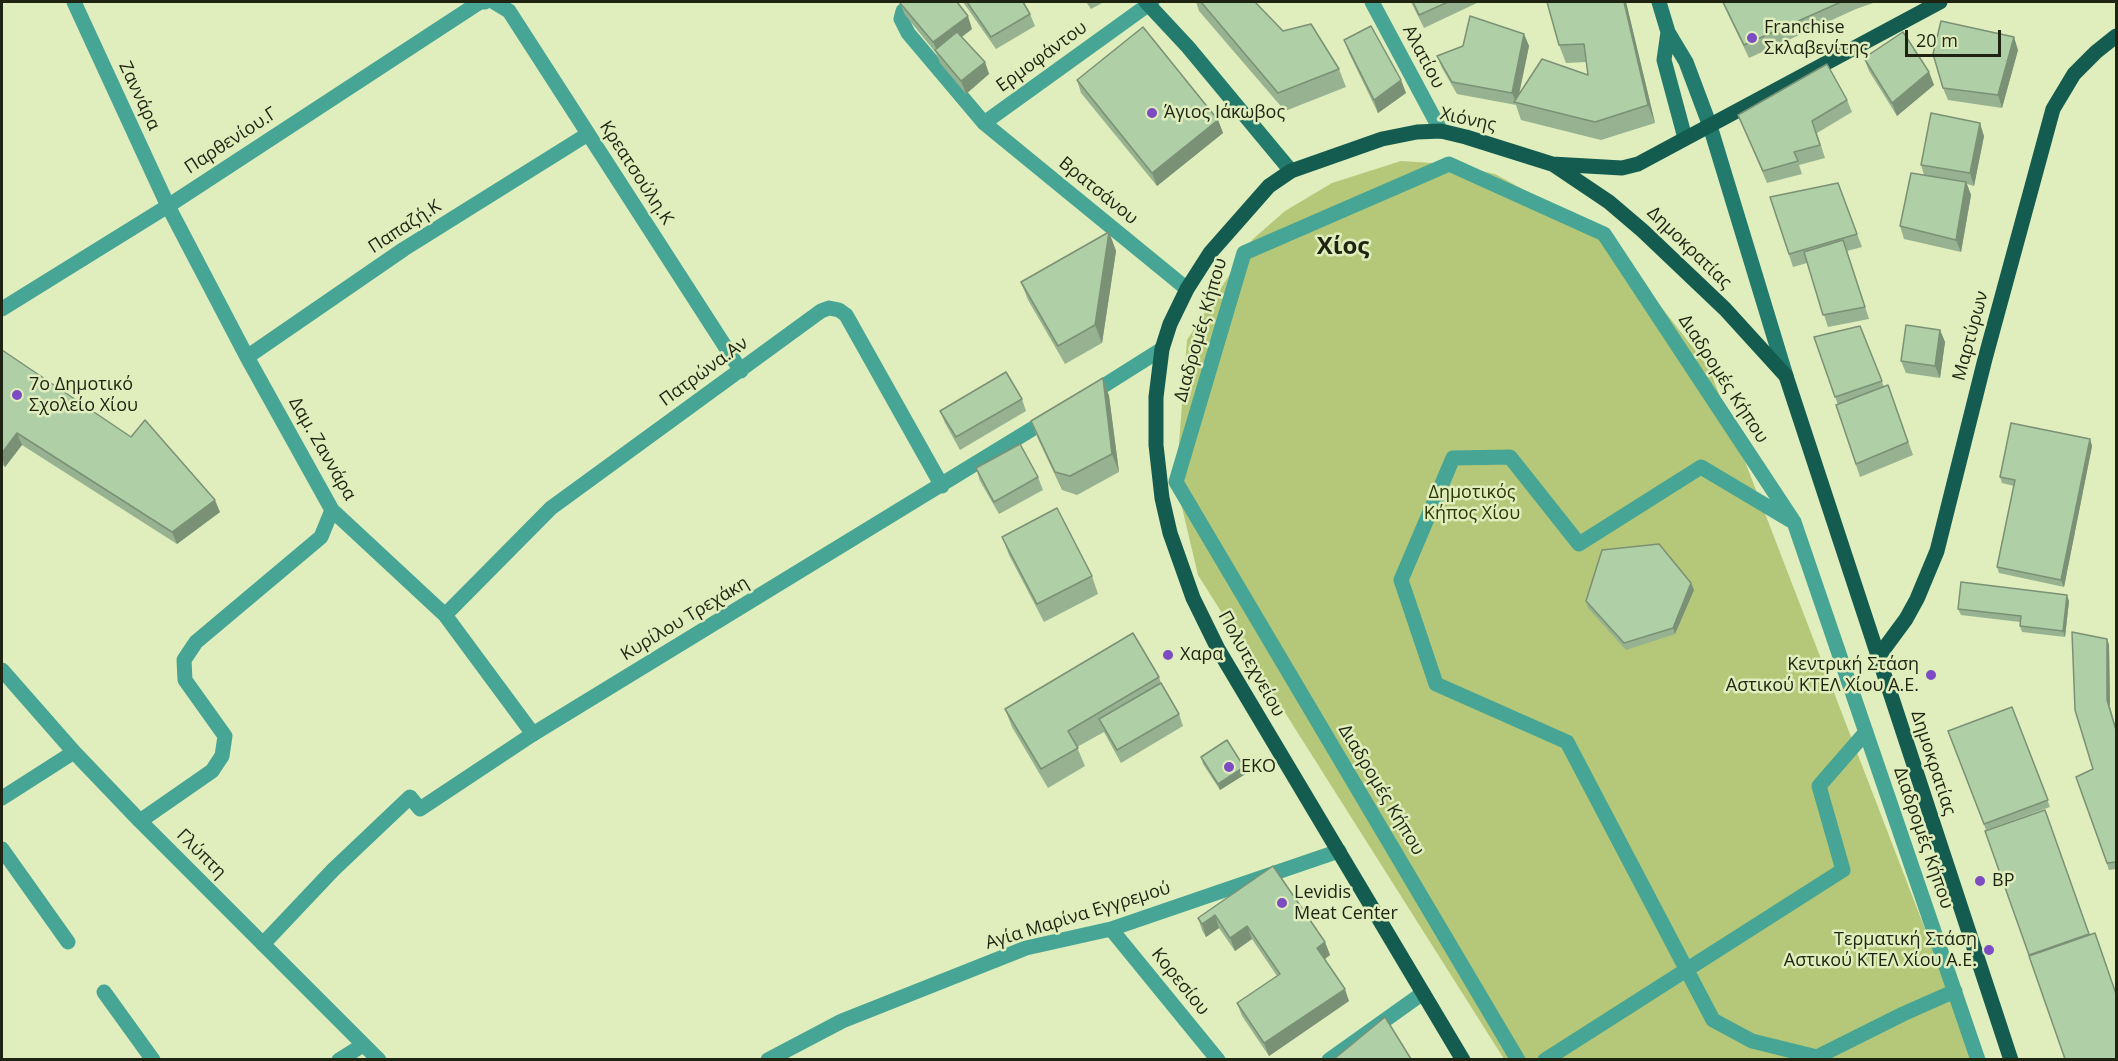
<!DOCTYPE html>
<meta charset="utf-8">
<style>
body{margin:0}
#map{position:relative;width:2118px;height:1061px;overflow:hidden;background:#e0edbc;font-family:"Open Sans",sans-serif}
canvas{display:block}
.frame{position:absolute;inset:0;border:3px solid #1f2311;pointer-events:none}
.scale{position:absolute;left:1905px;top:30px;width:96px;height:27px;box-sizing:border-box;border:3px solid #1f2311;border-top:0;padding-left:8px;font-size:18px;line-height:21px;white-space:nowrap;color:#1f2311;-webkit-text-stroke:4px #e0edbc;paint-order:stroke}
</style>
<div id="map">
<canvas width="2118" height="1061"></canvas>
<div class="frame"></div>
<div class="scale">20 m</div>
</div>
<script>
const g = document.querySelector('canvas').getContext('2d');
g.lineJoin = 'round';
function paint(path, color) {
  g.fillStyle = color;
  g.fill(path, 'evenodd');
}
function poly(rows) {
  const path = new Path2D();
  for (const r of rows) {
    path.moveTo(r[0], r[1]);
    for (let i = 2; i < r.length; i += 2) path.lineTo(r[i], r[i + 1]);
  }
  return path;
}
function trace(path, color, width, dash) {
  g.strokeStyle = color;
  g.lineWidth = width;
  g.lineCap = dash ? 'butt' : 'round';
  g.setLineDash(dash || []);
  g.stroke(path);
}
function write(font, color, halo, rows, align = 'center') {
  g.font = font + ' "Open Sans",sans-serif';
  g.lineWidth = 5;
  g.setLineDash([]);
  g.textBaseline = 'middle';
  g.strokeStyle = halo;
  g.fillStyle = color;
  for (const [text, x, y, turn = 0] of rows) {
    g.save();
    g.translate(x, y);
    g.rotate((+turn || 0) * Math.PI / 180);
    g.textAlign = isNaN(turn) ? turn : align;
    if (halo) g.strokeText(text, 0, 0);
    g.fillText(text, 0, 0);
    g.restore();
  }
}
paint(poly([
 [1401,161,1449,164,1495,174,1604,234,1709,368,1975,1059,1504,1059,1198,575,1176,482,1187,340,1253,239,1285,211,1332,183]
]), '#b5c778');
trace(poly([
 [1790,520,1701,467,1579,544,1510,457,1453,458,1401,580,1436,684,1567,742,1713,1020,1752,1041,1817,1057,1903,1014,1955,991],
 [263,944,333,870,410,797,420,809,533,734],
 [1518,1060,1176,482,1244,253,1449,164,1604,234,1794,522,1978,1060],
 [1545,1060,1843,870,1819,786,1866,732]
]), '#46a594', 15);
trace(poly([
 [74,2,168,206,247,357,332,510,445,615,533,734,1050,418],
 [494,2,509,11,741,371],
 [915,2,903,11,901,19,908,33,984,123,1187,289],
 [1372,2,1441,131],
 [984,123,1152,2],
 [2,309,168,206,480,2,485,2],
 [247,357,404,249,588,134],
 [1089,395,1162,349],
 [445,615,551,508,821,311,829,308,839,310,846,315,942,486],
 [2,670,74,752,140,821,379,1060],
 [2,798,74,752],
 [140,821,212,771,222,756,225,736,185,680,184,660,196,642,321,537,332,510],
 [2,849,68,942],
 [1111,929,1218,1060],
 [104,992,153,1060],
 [768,1060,842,1021,1026,948,1111,929,1339,851],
 [1329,1060,1423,993]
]), '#46a594', 15);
trace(poly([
 [339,1060,363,1045]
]), '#46a594', 15);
trace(poly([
 [1146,2,1188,47,1291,171],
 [1659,2,1668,32,1686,62,1710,126,1786,376],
 [1668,32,1664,60,1685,138]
]), '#227b6c', 15);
trace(poly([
 [1554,165,1609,202,1643,231,1725,309,1786,376,2011,1060],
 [1878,657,1906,619,1917,599,1937,551,1985,359,2053,109,2074,74,2096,52,2116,36],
 [1463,1060,1218,649,1193,598,1170,533,1162,498,1156,445,1156,397,1162,349,1170,324,1187,289,1210,253,1269,186,1291,171,1382,139,1417,132,1441,131,1466,137,1552,164,1622,168,1638,164,1940,2]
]), '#145c50', 15);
paint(poly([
 [963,2,1026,2,1024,3,1030,14,1035,26,996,49],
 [1086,2,1104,2,1091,9],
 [1196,2,1255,2,1283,31,1339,69,1346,87,1285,111,1199,11],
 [1411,2,1479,2,1424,28],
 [1626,2,1655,123,1601,140,1521,120,1516,105,1457,94,1442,68,1437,56,1524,34,1529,46,1519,95,1588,75,1586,62,1566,63,1559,45],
 [1722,2,1876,2,1856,9,1749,58],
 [900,3,972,29,962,37,985,62,989,74,966,94,940,63,936,53,905,15],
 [1344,40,1401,80,1406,93,1378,113,1349,53],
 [2018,50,2002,108,1948,100,1943,88],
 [1864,58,1929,72,1934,85,1897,116,1869,71],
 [1077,80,1218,120,1223,133,1157,186,1081,93],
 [1847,100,1852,112,1817,133,1825,158,1799,165,1802,174,1767,183,1738,115],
 [1984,136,1974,186,1967,184,1971,195,1961,252,1904,239,1900,226,1924,175,1921,165],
 [1838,183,1862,247,1847,251,1869,319,1828,327,1807,263,1793,267,1770,197],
 [1109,232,1116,251,1102,343,1065,364,1028,300,1021,282],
 [1860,326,1884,387,1888,385,1913,455,1860,477,1836,405,1838,405,1814,337],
 [1940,330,1945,342,1940,378,1906,373,1901,361],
 [2,350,220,512,177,544,22,445,5,467,2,464],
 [1103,378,1109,396,1119,472,1077,495,1062,490,1038,439,1031,421],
 [1022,399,1026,411,960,450,945,423,940,411],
 [2090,439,2092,446,2064,587,1999,573,1997,567,2014,486,2002,483,2000,477],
 [976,468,1038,477,1043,490,999,514,980,481],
 [1002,537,1092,576,1098,594,1044,622,1009,555],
 [1691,583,1694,590,1675,634,1626,650,1588,608,1586,601],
 [2069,601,2065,637,2022,632,2020,626,2020,622,1961,615,1958,609],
 [2107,639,2109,645,2110,706,2116,728,2116,869,2109,870,2076,777,2093,769],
 [1159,677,1161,683,1179,714,1183,726,1121,763,1104,732,1077,747,1085,766,1048,788,1012,727,1005,709],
 [2012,707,2050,807,1986,830,1948,731],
 [1201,757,1247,773,1220,790,1203,764],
 [1273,866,1325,942,1330,955,1325,959,1349,1001,1269,1056,1242,1016,1237,1003,1277,976,1252,939,1235,951,1219,928,1206,937,1202,930,1198,918]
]), '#96b290');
paint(poly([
 [1624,2,1626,2,1655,123,1648,105],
 [968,16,972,29,939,54,933,42],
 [1524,34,1529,46,1517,103,1516,102,1512,93],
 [2014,37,2018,50,2002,108,1998,95],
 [985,62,989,74,966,94,961,81],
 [1929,72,1934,85,1897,116,1892,103],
 [1401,80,1406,93,1378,113,1374,100],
 [1218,120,1223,133,1157,186,1152,173],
 [1980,123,1984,136,1974,186,1970,173],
 [1966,182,1971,195,1961,252,1956,240],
 [1109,232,1116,251,1102,343,1095,325],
 [1940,330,1945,342,1940,378,1935,366],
 [1103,378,1109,396,1119,472,1112,454],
 [17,433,22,445,5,467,2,456,2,453],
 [2090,439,2092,446,2064,587,2061,580],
 [215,500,220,512,177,544,172,532],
 [1691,583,1694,590,1675,634,1673,628],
 [2067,595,2069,601,2065,637,2063,631],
 [2107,639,2109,645,2110,706,2107,700],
 [1244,767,1247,773,1220,790,1218,784],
 [1215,915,1219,928,1206,937,1202,924],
 [1247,926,1252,939,1235,951,1230,938],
 [1325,942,1330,955,1322,961,1317,948],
 [1345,989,1349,1001,1269,1056,1264,1043]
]), '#7a9175');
const building = poly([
 [902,2,957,2,968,16,933,42,900,3,902,2],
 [967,2,1023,2,1030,14,991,37,967,2],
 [1201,2,1255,2,1283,31,1311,24,1339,69,1278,93,1201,2],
 [1413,2,1448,2,1419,15,1413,2],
 [1547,2,1624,2,1648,105,1595,122,1514,102,1542,59,1588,75,1584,44,1559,45,1547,2],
 [1723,2,1841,2,1744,45,1723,2],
 [1470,16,1524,34,1512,93,1452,82,1437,56,1463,46,1470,16],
 [1941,21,2014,37,1998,95,1943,88,1933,54,1941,21],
 [1371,26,1401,80,1374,100,1344,40,1371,26],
 [1143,27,1218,120,1152,173,1077,80,1143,27],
 [957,32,985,62,961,81,935,50,957,32],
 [1903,32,1929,72,1892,103,1864,58,1903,32],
 [1827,64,1847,100,1812,121,1820,145,1794,152,1798,161,1763,171,1738,115,1827,64],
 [1931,113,1980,123,1970,173,1921,165,1931,113],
 [1911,173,1966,182,1956,240,1900,226,1911,173],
 [1838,183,1857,234,1789,254,1770,197,1838,183],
 [1109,232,1095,325,1058,346,1021,282,1109,232],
 [1843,240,1865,307,1823,315,1804,252,1843,240],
 [1906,325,1940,330,1935,366,1901,361,1906,325],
 [1860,326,1882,381,1835,397,1814,337,1860,326],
 [2,350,131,437,145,420,215,500,172,532,17,433,2,453,2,350],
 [1006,372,1022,399,956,437,940,411,1006,372],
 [1103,378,1112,454,1070,476,1055,472,1031,421,1103,378],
 [1888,385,1908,442,1856,464,1836,405,1888,385],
 [2011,423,2090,439,2061,580,1997,567,2015,480,2000,477,2011,423],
 [1020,444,1038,477,994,502,976,468,1020,444],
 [1057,508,1092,576,1037,604,1002,537,1057,508],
 [1659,544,1691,583,1673,628,1624,643,1586,601,1602,550,1659,544],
 [1961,582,2067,595,2063,631,2020,626,2021,616,1958,609,1961,582],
 [2072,632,2107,639,2107,700,2116,730,2116,862,2107,863,2076,777,2093,769,2075,710,2072,632],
 [1133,633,1159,677,1068,731,1078,748,1041,769,1005,709,1133,633],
 [1161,683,1179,714,1117,750,1099,719,1161,683],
 [2012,707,2048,800,1984,824,1948,731,2012,707],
 [1227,740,1244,767,1218,784,1201,757,1227,740],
 [2045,810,2089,934,2029,955,1985,831,2045,810],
 [1273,866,1325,942,1317,948,1345,989,1264,1043,1237,1003,1280,974,1247,926,1230,938,1215,915,1202,924,1198,918,1273,866],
 [2095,933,2116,994,2116,1059,2065,1059,2029,956,2095,933],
 [1385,1017,1411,1059,1334,1059,1385,1017]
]);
paint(building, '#afcfa7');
trace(building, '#7a9175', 1.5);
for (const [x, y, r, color] of [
 [1752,38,6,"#7d4bc2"],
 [1152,113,6,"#7d4bc2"],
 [17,395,6,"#7d4bc2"],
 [1168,655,6,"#7d4bc2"],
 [1931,675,6,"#7d4bc2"],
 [1229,767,6,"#7d4bc2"],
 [1980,881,6,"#7d4bc2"],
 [1282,903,6,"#7d4bc2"],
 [1989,950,6,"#7d4bc2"]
]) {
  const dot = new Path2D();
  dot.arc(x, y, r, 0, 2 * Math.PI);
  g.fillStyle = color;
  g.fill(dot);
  trace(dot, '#e0edbc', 2);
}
write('18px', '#1f2311', '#e0edbc', [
 ["Franchise",1764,28],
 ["Σκλαβενίτης",1764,49],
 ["Άγιος Ιάκωβος",1164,113],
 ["7ο Δημοτικό",29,385],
 ["Σχολείο Χίου",29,406],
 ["Χαρα",1180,655],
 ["Κεντρική Στάση",1919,665,"right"],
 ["Αστικού ΚΤΕΛ Χίου Α.Ε.",1919,686,"right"],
 ["EKO",1241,767],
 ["BP",1992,881],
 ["Levidis",1294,893],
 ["Meat Center",1294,914],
 ["Τερματική Στάση",1977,940,"right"],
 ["Αστικού ΚΤΕΛ Χίου Α.Ε.",1977,961,"right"]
], 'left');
write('18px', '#1f2311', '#e0edbc', [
 ["Ερμοφάντου",1042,57,-36],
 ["Αλατίου",1423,57,62],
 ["Ζαννάρα",139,96,65],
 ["Χιόνης",1468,120,12],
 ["Παρθενίου.Γ",231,141,-33],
 ["Κρεατσούλη.Κ",636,173,57],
 ["Βρατσάνου",1098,191,39],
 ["Παπαζή.Κ",405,227,-33],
 ["Δημοκρατίας",1689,248,44],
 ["Διαδρομές Κήπου",1201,330,-74],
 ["Μαρτύρων",1971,336,-75],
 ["Πατρώνα.Αν",704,372,-36],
 ["Διαδρομές Κήπου",1723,379,57],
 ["Δαμ. Ζαννάρα",322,449,60],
 ["Κυρίλου Τρεχάκη",685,619,-31],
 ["Πολυτεχνείου",1251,664,61],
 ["Δημοκρατίας",1933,763,72],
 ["Διαδρομές Κήπου",1381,790,59],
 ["Διαδρομές Κήπου",1923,838,71],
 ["Γλύπτη",201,854,45],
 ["Αγία Μαρίνα Εγγρεμού",1078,916,-17],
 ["Κορεσίου",1180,982,51]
]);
write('18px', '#2d3603', '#e0edbc', [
 ["Δημοτικός",1472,493],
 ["Κήπος Χίου",1472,514]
]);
write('bold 24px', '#1f2311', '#e0edbc', [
 ["Χίος",1343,247]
]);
</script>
